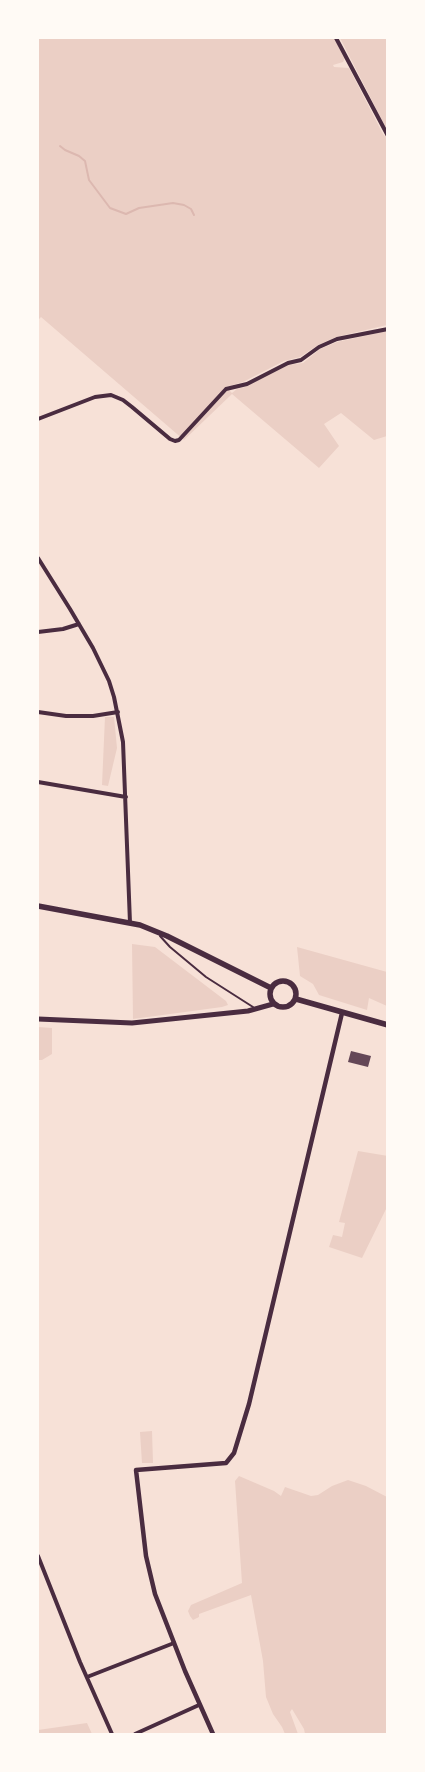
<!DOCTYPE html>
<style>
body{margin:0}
#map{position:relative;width:425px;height:1772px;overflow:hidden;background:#f7e1d7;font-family:Commissioner,sans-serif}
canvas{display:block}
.frame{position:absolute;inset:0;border:39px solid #fffaf5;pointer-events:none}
</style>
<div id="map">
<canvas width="425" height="1772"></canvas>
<div class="frame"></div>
</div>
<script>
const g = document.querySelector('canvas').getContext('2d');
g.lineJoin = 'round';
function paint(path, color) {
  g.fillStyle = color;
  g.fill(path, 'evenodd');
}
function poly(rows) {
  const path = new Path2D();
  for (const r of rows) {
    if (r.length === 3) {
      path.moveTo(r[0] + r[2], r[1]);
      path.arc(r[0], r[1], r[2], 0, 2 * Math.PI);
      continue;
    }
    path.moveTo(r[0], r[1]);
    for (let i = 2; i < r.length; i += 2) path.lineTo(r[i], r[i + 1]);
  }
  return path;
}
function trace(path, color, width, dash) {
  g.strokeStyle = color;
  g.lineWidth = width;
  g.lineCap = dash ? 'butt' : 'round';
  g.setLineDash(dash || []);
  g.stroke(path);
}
paint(poly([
 [38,38,334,38,345,58,343,62,333,65,334,67,349,68,383,134,387,139,387,325,336,337,318,345,300,357,284,361,243,382,226,387,232,393,237,389,245,387,288,365,303,363,320,349,337,342,387,331,387,436,374,440,341,413,324,424,339,446,319,468,232,394,184,440,41,317,38,320],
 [340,38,387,38,387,129,384,124],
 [105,717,114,717,117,748,108,786,102,785],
 [132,944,155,947,226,1001,228,1005,222,1007,133,1019],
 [297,947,387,972,387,1006,369,998,367,1010,319,995,313,984,300,976],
 [38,1027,52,1028,52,1054,42,1060,38,1060],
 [358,1151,388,1156,387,1207,362,1258,329,1247,333,1235,342,1237,345,1223,339,1222],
 [152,1431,153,1463,142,1463,140,1432],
 [239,1476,274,1491,281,1496,285,1487,311,1496,318,1495,332,1486,348,1480,366,1486,387,1497,387,1734,305,1734,304,1729,292,1709,290,1712,298,1734,285,1734,282,1727,273,1714,266,1697,263,1661,251,1595,199,1614,199,1617,193,1620,190,1616,188,1611,191,1605,242,1583,235,1481],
 [87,1723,92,1734,38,1734,38,1730]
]), '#ebcfc5');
trace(poly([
 [60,146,65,150,79,156,85,161,89,180,110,208,126,214,139,208,173,203,184,205,191,209,194,215]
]), '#dcb8b0', 2);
paint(poly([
 [351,1051,371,1056,368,1067,348,1062]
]), '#644757');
trace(poly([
 [160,936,170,947,206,977,253,1007]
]), '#4a2c40', 2);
trace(poly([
 [336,38,388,136],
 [38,419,95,397,111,395,123,400,132,407,170,439,175,441,179,440,226,389,247,384,288,363,301,360,319,347,337,339,388,329],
 [38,558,70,609,93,648,109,681,114,697,123,742,130,923],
 [38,632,63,629,79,624],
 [38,712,66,716,93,716,118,712],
 [38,782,126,797],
 [38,1556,80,1662,112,1734],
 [87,1677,174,1643],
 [135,1734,199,1705]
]), '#4a2c40', 4);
trace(poly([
 [213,1734,185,1671,155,1594,146,1556,136,1470,226,1463,234,1453,249,1404,342,1013]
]), '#4a2c40', 4.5);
trace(poly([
 [38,1019,132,1023,248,1011,273,1004]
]), '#4a2c40', 5);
trace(poly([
 [38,906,140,925,167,936,271,988],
 [283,994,13],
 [296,999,388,1025]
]), '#4a2c40', 5.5);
</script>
